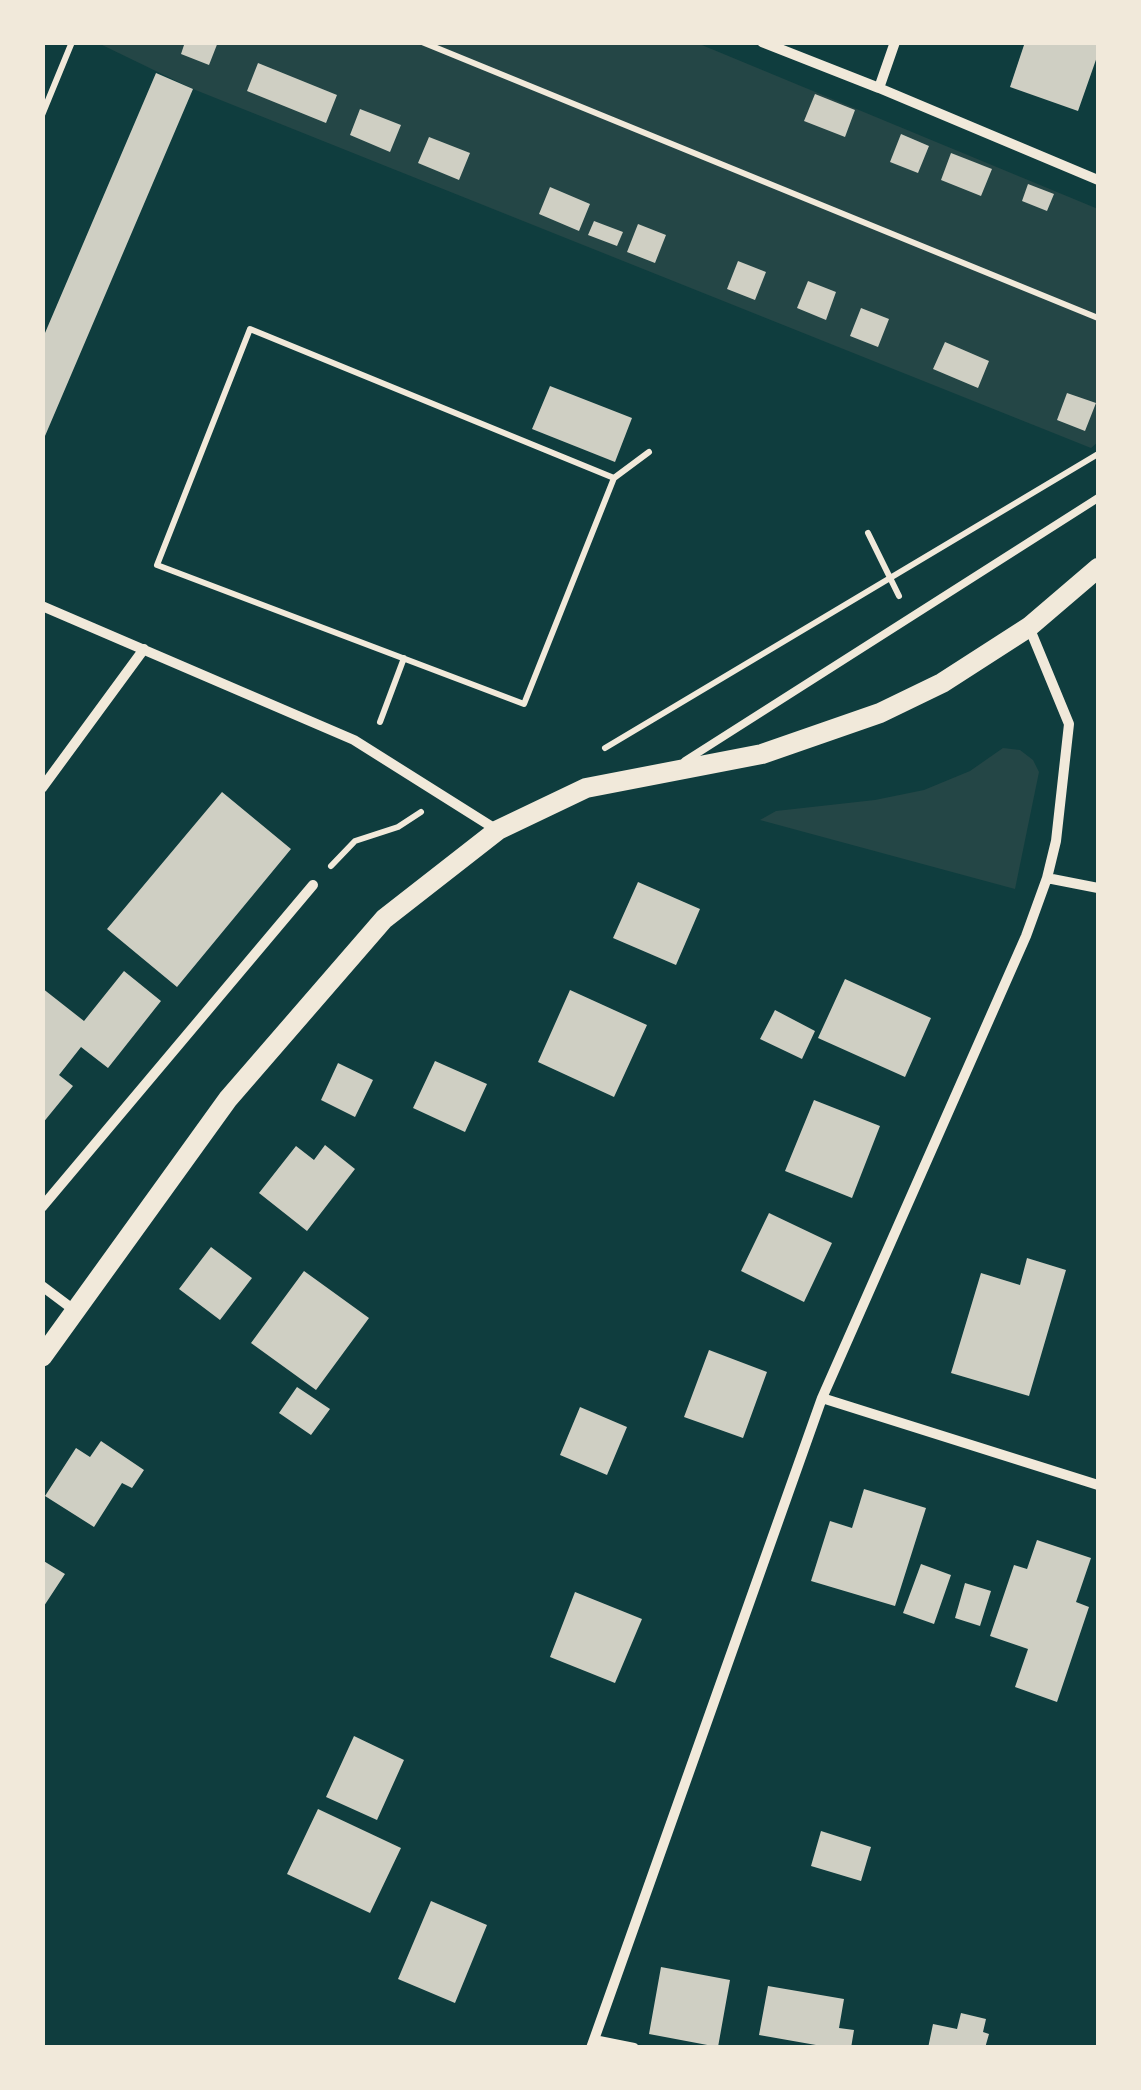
<!DOCTYPE html>
<style>
body{margin:0}
#map{position:relative;width:1141px;height:2090px;overflow:hidden;background:#0f3d3e;font-family:"PT Sans Narrow",sans-serif}
canvas{display:block}
.frame{position:absolute;inset:0;border:45px solid #f1e9da;pointer-events:none}
</style>
<div id="map">
<canvas width="1141" height="2090"></canvas>
<div class="frame"></div>
</div>
<script>
const g = document.querySelector('canvas').getContext('2d');
g.lineJoin = 'round';
function paint(path, color) {
  g.fillStyle = color;
  g.fill(path, 'evenodd');
}
function poly(rows) {
  const path = new Path2D();
  for (const r of rows) {
    path.moveTo(r[0], r[1]);
    for (let i = 2; i < r.length; i += 2) path.lineTo(r[i], r[i + 1]);
  }
  return path;
}
function trace(path, color, width, dash) {
  g.strokeStyle = color;
  g.lineWidth = width;
  g.lineCap = dash ? 'butt' : 'round';
  g.setLineDash(dash || []);
  g.stroke(path);
}
paint(poly([
 [98,43,697,43,1098,209,1098,442,1091,448,193,89],
 [1003,748,1020,750,1033,760,1039,772,1015,889,760,820,776,811,875,800,924,790,970,771]
]), '#244646');
paint(poly([
 [185,42,218,42,209,65,181,54],
 [1025,42,1098,42,1098,54,1078,111,1010,87],
 [258,63,337,95,326,123,247,91],
 [156,73,193,89,42,443,42,340],
 [815,94,855,110,845,137,804,121],
 [360,109,401,125,390,152,350,135],
 [901,134,929,146,918,173,890,162],
 [429,137,470,153,459,180,418,163],
 [951,153,992,169,981,196,941,180],
 [1028,184,1054,194,1047,211,1022,201],
 [550,187,590,204,579,231,539,214],
 [594,221,623,232,617,246,588,235],
 [638,224,666,235,655,263,627,252],
 [738,261,766,272,755,300,727,289],
 [808,281,836,292,826,320,797,308],
 [861,308,889,319,878,347,850,336],
 [945,342,989,361,978,388,933,369],
 [550,386,632,418,615,462,532,429],
 [1067,393,1096,403,1085,431,1057,420],
 [222,792,291,849,177,987,107,929],
 [638,882,700,909,676,965,613,938],
 [124,971,161,1001,108,1068,81,1047,59,1075,73,1086,42,1124,42,988,84,1021],
 [845,979,931,1018,905,1077,818,1038],
 [570,990,647,1025,614,1097,538,1062],
 [775,1010,815,1031,802,1059,760,1039],
 [435,1061,487,1084,465,1132,413,1108],
 [338,1063,373,1080,355,1117,321,1100],
 [814,1100,880,1126,852,1198,785,1171],
 [325,1145,355,1169,307,1231,259,1193,296,1146,314,1160],
 [769,1213,832,1243,804,1302,741,1271],
 [211,1247,252,1278,220,1320,179,1289],
 [1027,1258,1066,1270,1029,1396,951,1373,981,1273,1020,1285],
 [304,1271,369,1318,316,1390,251,1343],
 [709,1350,767,1372,743,1438,684,1417],
 [297,1387,330,1409,311,1435,279,1413],
 [580,1407,627,1427,607,1475,560,1455],
 [101,1441,144,1470,132,1488,122,1483,94,1527,45,1496,76,1448,90,1457],
 [864,1489,926,1508,895,1606,811,1581,830,1521,852,1528],
 [1037,1540,1091,1558,1076,1602,1089,1607,1057,1702,1015,1687,1028,1649,990,1636,1014,1565,1027,1569],
 [42,1560,65,1574,42,1609],
 [921,1564,951,1575,934,1624,903,1613],
 [965,1583,991,1591,980,1626,955,1618],
 [575,1592,642,1619,615,1683,550,1657],
 [354,1736,404,1760,377,1820,326,1797],
 [318,1809,401,1848,370,1913,287,1874],
 [821,1831,871,1847,861,1881,811,1866],
 [431,1901,487,1925,455,2003,398,1979],
 [661,1967,730,1980,718,2047,649,2034],
 [768,1986,844,1999,839,2028,854,2030,851,2048,833,2048,759,2035],
 [961,2013,986,2019,983,2032,989,2034,985,2048,928,2048,933,2024,957,2029]
]), '#cfcfc3');
trace(poly([
 [422,42,1098,318],
 [42,115,72,42],
 [614,478,250,329,157,565,524,704,614,478,649,452],
 [868,533,899,596],
 [380,722,404,658],
 [605,748,1098,454],
 [331,866,355,841,398,827,421,812]
]), '#f1e9da', 6);
trace(poly([
 [685,761,1098,498]
]), '#f1e9da', 8);
trace(poly([
 [762,42,879,88,1098,180],
 [879,88,895,42],
 [42,606,354,740,497,830],
 [42,788,144,649],
 [1047,878,1098,888],
 [42,1207,313,885],
 [42,1286,74,1310],
 [822,1398,1098,1485],
 [594,2040,634,2048],
 [591,2048,822,1398,1026,936,1047,878,1056,841,1069,724,1029,627]
]), '#f1e9da', 10);
trace(poly([
 [42,1357,228,1099,384,919,498,830,586,788,762,754,880,713,942,683,1029,627,1098,568]
]), '#f1e9da', 20);
</script>
